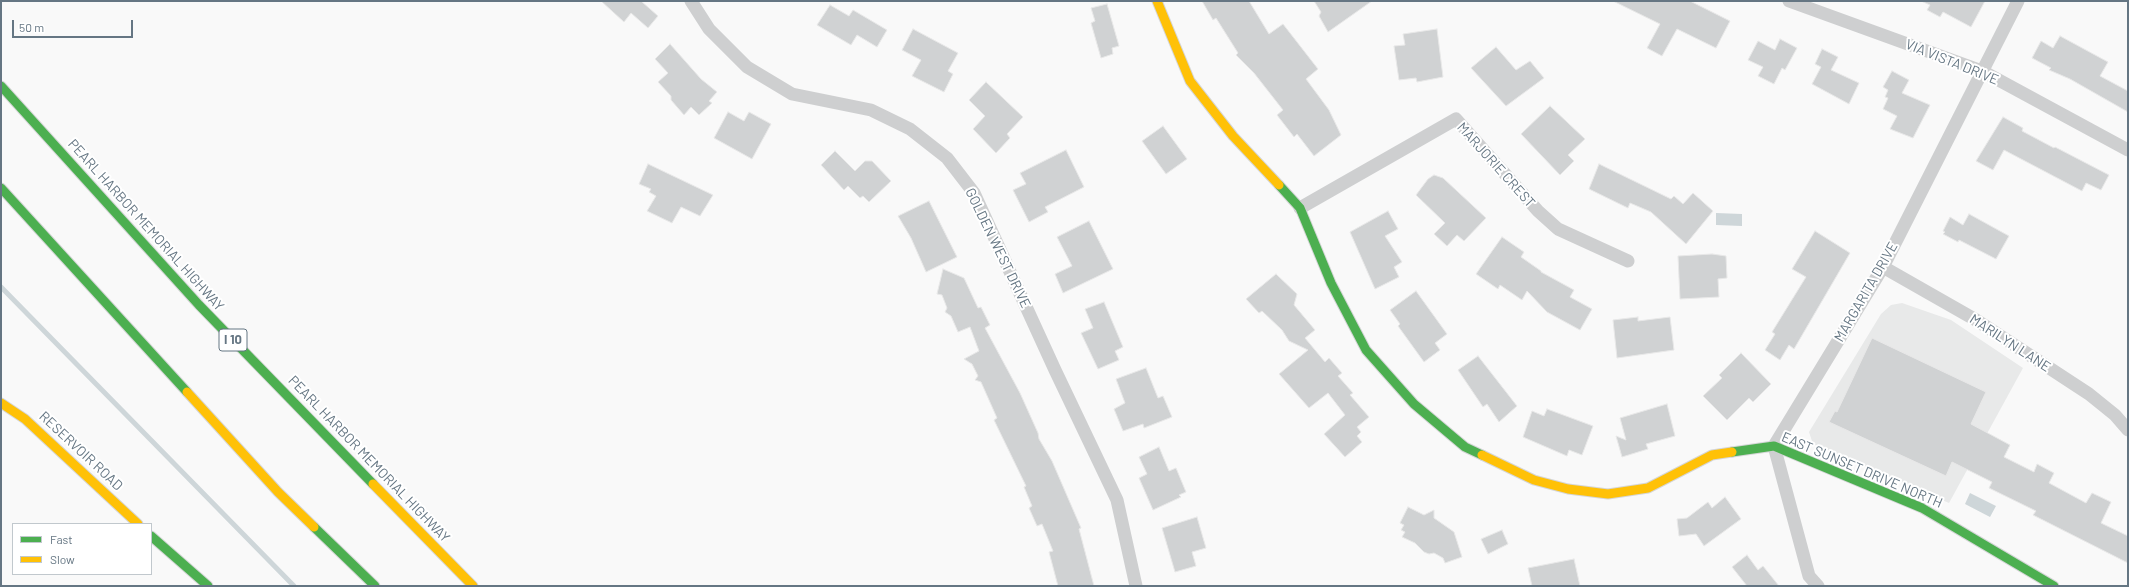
<!DOCTYPE html>
<style>
body{margin:0}
#map{position:relative;width:2129px;height:587px;overflow:hidden;background:#f9f9f9;font-family:Barlow,sans-serif}
canvas{display:block}
.frame{position:absolute;inset:0;border:2px solid #657683;pointer-events:none}
.legend{position:absolute;left:12px;top:523px;width:140px;height:52px;box-sizing:border-box;background:#fff;border:1px solid #c1c8cd;margin:0;padding:5px 7px;list-style:none;font-size:12px;color:#657683}
.legend li{display:flex;align-items:center;gap:8px;height:20px}
.legend b{width:20px;border:1px solid #c1c8cd}
.scale{position:absolute;left:12px;top:20px;width:121px;height:18px;box-sizing:border-box;border:2px solid #657683;border-top:0;padding-left:5px;font-size:12px;line-height:14px;white-space:nowrap;color:#657683;-webkit-text-stroke:3px #fff;paint-order:stroke}
</style>
<div id="map">
<canvas width="2129" height="587"></canvas>
<div class="frame"></div>
<ul class="legend">
<li><b style="height:5px;background:#4caf50"></b>Fast</li>
<li><b style="height:5px;background:#ffc107"></b>Slow</li>
</ul>
<div class="scale">50 m</div>
</div>
<script>
const g = document.querySelector('canvas').getContext('2d');
g.lineJoin = 'round';
function paint(path, color) {
  g.fillStyle = color;
  g.fill(path, 'evenodd');
}
function poly(rows) {
  const path = new Path2D();
  for (const r of rows) {
    path.moveTo(r[0], r[1]);
    for (let i = 2; i < r.length; i += 2) path.lineTo(r[i], r[i + 1]);
  }
  return path;
}
function trace(path, color, width, dash) {
  g.strokeStyle = color;
  g.lineWidth = width;
  g.lineCap = dash ? 'butt' : 'round';
  g.setLineDash(dash || []);
  g.stroke(path);
}
function write(font, color, halo, rows, align = 'center') {
  g.font = font + ' Barlow,sans-serif';
  g.lineWidth = 4;
  g.setLineDash([]);
  g.textBaseline = 'middle';
  g.strokeStyle = halo;
  g.fillStyle = color;
  for (const [text, x, y, turn = 0] of rows) {
    g.save();
    g.translate(x, y);
    g.rotate((+turn || 0) * Math.PI / 180);
    g.textAlign = isNaN(turn) ? turn : align;
    if (halo) g.strokeText(text, 0, 0);
    g.fillText(text, 0, 0);
    g.restore();
  }
}
paint(poly([
 [1902,303,1951,320,2023,368,1949,503,1813,444,1809,432,1881,314,1891,305]
]), '#e8e9e9');
paint(poly([
 [1716,213,1742,214,1742,226,1716,225],
 [1970,493,1996,506,1990,517,1965,504]
]), '#ced6d9');
trace(poly([
 [1,287,294,586]
]), '#ced6d9', 5);
const building = poly([
 [601,1,641,1,658,16,648,28,631,13,624,22,601,1],
 [1202,1,1249,1,1269,34,1283,24,1318,69,1306,79,1329,110,1341,135,1314,156,1297,134,1294,137,1277,115,1283,110,1254,73,1236,55,1238,53,1216,18,1213,20,1202,1],
 [1314,1,1372,1,1328,32,1319,16,1321,12,1314,1],
 [1613,1,1690,1,1730,21,1716,48,1677,29,1662,56,1647,48,1660,24,1613,1],
 [1921,1,1985,1,1971,27,1943,12,1940,17,1927,10,1930,5,1921,1],
 [1107,4,1119,46,1112,48,1113,54,1101,58,1091,23,1095,21,1091,8,1107,4],
 [830,5,849,16,853,10,887,30,877,47,857,35,851,45,817,25,830,5],
 [913,29,958,53,948,71,953,74,944,92,912,76,921,60,902,50,913,29],
 [1437,29,1443,77,1417,82,1416,78,1399,80,1394,46,1405,45,1403,34,1437,29],
 [2060,36,2108,62,2100,76,2128,91,2128,112,2070,79,2049,70,2051,68,2032,58,2041,41,2053,48,2060,36],
 [1780,39,1797,48,1785,70,1782,68,1774,84,1758,76,1763,67,1748,60,1758,41,1775,50,1780,39],
 [670,44,701,79,717,92,709,101,712,103,699,115,691,107,684,115,671,100,671,96,658,82,668,73,655,59,670,44],
 [1496,47,1516,70,1530,61,1544,78,1506,106,1471,68,1496,47],
 [1822,49,1838,57,1831,70,1859,83,1849,104,1812,84,1821,67,1815,64,1822,49],
 [1892,71,1909,80,1902,93,1930,105,1913,138,1890,129,1897,116,1883,109,1888,98,1885,97,1888,90,1883,87,1892,71],
 [986,82,1023,117,1007,134,1010,138,996,153,973,129,985,116,969,100,986,82],
 [1550,106,1585,139,1568,155,1574,161,1560,175,1521,134,1550,106],
 [728,112,744,121,749,112,771,124,752,159,714,138,728,112],
 [2003,117,2023,128,2022,131,2054,148,2055,147,2109,175,2101,190,2086,183,2082,191,2004,150,1993,170,1976,161,2003,117],
 [1163,126,1187,159,1166,174,1142,141,1163,126],
 [1066,150,1084,187,1045,207,1048,212,1029,222,1013,190,1026,184,1020,173,1066,150],
 [835,151,855,171,865,161,872,161,891,181,869,202,863,196,860,198,848,186,844,190,821,165,835,151],
 [648,164,713,195,700,216,681,207,672,223,647,211,656,196,649,192,651,189,639,184,648,164],
 [1599,164,1671,199,1674,196,1683,204,1693,193,1713,211,1686,244,1651,212,1630,203,1628,208,1589,189,1599,164],
 [1434,175,1443,178,1486,218,1464,241,1457,235,1447,246,1434,234,1445,223,1416,195,1428,179,1434,175],
 [929,201,957,257,926,272,911,238,898,216,929,201],
 [1388,211,1398,229,1385,236,1402,262,1394,267,1399,277,1375,289,1350,232,1388,211],
 [1969,214,2009,236,1996,259,1959,240,1958,242,1943,234,1945,232,1943,231,1950,217,1963,225,1969,214],
 [1089,221,1113,269,1063,293,1055,274,1072,266,1057,237,1089,221],
 [1815,231,1850,253,1794,349,1789,345,1780,360,1765,350,1775,334,1772,332,1806,277,1792,269,1815,231],
 [1502,237,1524,252,1521,257,1541,271,1541,272,1574,290,1570,297,1592,309,1580,330,1547,312,1527,291,1522,300,1500,285,1498,289,1476,274,1502,237],
 [1712,254,1726,256,1727,278,1718,279,1719,297,1680,299,1678,256,1712,254],
 [943,269,964,278,978,308,981,307,990,325,985,328,1020,393,1038,433,1039,439,1052,461,1081,528,1079,529,1094,586,1058,586,1049,552,1053,551,1042,524,1037,526,1029,508,1032,506,1024,487,1026,486,994,420,997,418,981,382,975,380,978,376,972,364,964,359,979,351,970,327,958,332,951,316,945,312,947,308,942,295,937,294,943,269],
 [1276,274,1297,294,1294,305,1315,330,1305,338,1325,362,1329,358,1342,373,1338,376,1353,393,1350,395,1369,417,1357,427,1361,432,1357,436,1362,442,1345,457,1324,434,1345,415,1328,393,1309,408,1279,374,1308,350,1289,341,1282,330,1262,311,1259,313,1246,299,1276,274],
 [1416,291,1447,334,1435,343,1440,350,1424,362,1398,326,1400,324,1390,310,1416,291],
 [1104,302,1123,347,1115,351,1119,360,1098,369,1081,333,1093,328,1085,309,1104,302],
 [1638,317,1638,321,1670,317,1674,350,1617,358,1613,320,1638,317],
 [1872,338,1986,392,1971,424,2010,445,2004,457,2034,472,2037,464,2054,473,2049,483,2086,503,2092,493,2111,502,2101,523,2128,536,2128,563,2033,515,2036,511,1989,488,1992,482,1952,462,1946,476,1829,422,1835,411,1837,412,1872,338],
 [1741,353,1771,384,1753,402,1749,398,1727,420,1703,396,1722,378,1719,375,1741,353],
 [1478,356,1517,406,1499,422,1487,404,1483,407,1458,370,1478,356],
 [1146,368,1158,398,1163,396,1172,417,1144,428,1143,424,1123,431,1114,409,1125,403,1116,379,1146,368],
 [1667,404,1675,436,1646,444,1648,449,1622,457,1616,436,1626,440,1620,418,1667,404],
 [1547,409,1593,426,1582,455,1569,450,1567,456,1523,437,1532,411,1544,416,1547,409],
 [1159,447,1169,471,1176,468,1186,492,1179,495,1181,497,1153,510,1139,478,1147,474,1139,457,1159,447],
 [1725,497,1741,519,1704,546,1696,534,1679,536,1677,519,1687,518,1708,502,1712,508,1725,497],
 [1408,507,1424,515,1434,510,1434,518,1454,532,1462,557,1445,563,1443,558,1434,553,1429,554,1424,552,1415,543,1402,537,1405,532,1401,530,1404,525,1400,523,1408,507],
 [1197,517,1206,548,1192,552,1196,566,1175,572,1162,528,1197,517],
 [1502,530,1508,544,1488,554,1481,539,1502,530],
 [1747,555,1758,570,1763,566,1779,586,1747,586,1732,567,1747,555],
 [1574,559,1580,586,1532,586,1528,568,1574,559]
]);
paint(building, '#d0d2d3');
trace(building, '#e8e8e8', 1);
const fast = poly([
 [1,86,199,305,373,484],
 [1279,185,1300,208,1331,283,1366,350,1414,404,1465,447,1482,455],
 [1,188,187,392],
 [1732,452,1774,446,1922,508,2054,586],
 [314,527,375,586],
 [151,536,208,586]
]);
const slow = poly([
 [1157,1,1190,81,1233,136,1279,185],
 [187,392,278,492,314,527],
 [1,403,25,419,138,524],
 [1482,455,1534,480,1568,489,1608,494,1648,488,1712,455,1732,452],
 [373,484,473,586]
]);
trace(fast, '#d5d6d7', 11);
trace(slow, '#d5d6d7', 11);
trace(poly([
 [691,1,709,29,747,67,792,94,871,110,910,129,947,158,974,193,1055,370,1117,500,1136,586],
 [1789,1,1982,71,2128,150],
 [1300,208,1456,119,1538,211,1558,229,1628,261],
 [1883,267,1976,320,2089,394,2115,415,2128,430],
 [1818,586,1809,576,1774,446,1883,267,2018,1]
]), '#cecfd0', 13);
trace(fast, '#4caf50', 9);
trace(slow, '#ffc107', 9);
for (const [x, y, w] of [
 [233,340,28]
]) {
  const box = new Path2D();
  box.roundRect(x - w / 2, y - 11, w, 22, 3);
  g.fillStyle = '#fff';
  g.fill(box);
  trace(box, '#657683', 1);
}
write('bold 13px', '#657683', null, [
 ["I 10",233,340]
]);
write('14px', '#657683', '#fff', [
 ["VIA VISTA DRIVE",1952,62,22],
 ["MARJORIE CREST",1496,165,48],
 ["PEARL HARBOR MEMORIAL HIGHWAY",146,225,48],
 ["GOLDEN WEST DRIVE",998,248,64],
 ["MARGARITA DRIVE",1866,292,-60],
 ["MARILYN LANE",2010,343,33],
 ["RESERVOIR ROAD",81,451,43],
 ["PEARL HARBOR MEMORIAL HIGHWAY",369,459,46],
 ["EAST SUNSET DRIVE NORTH",1862,470,23]
]);
</script>
